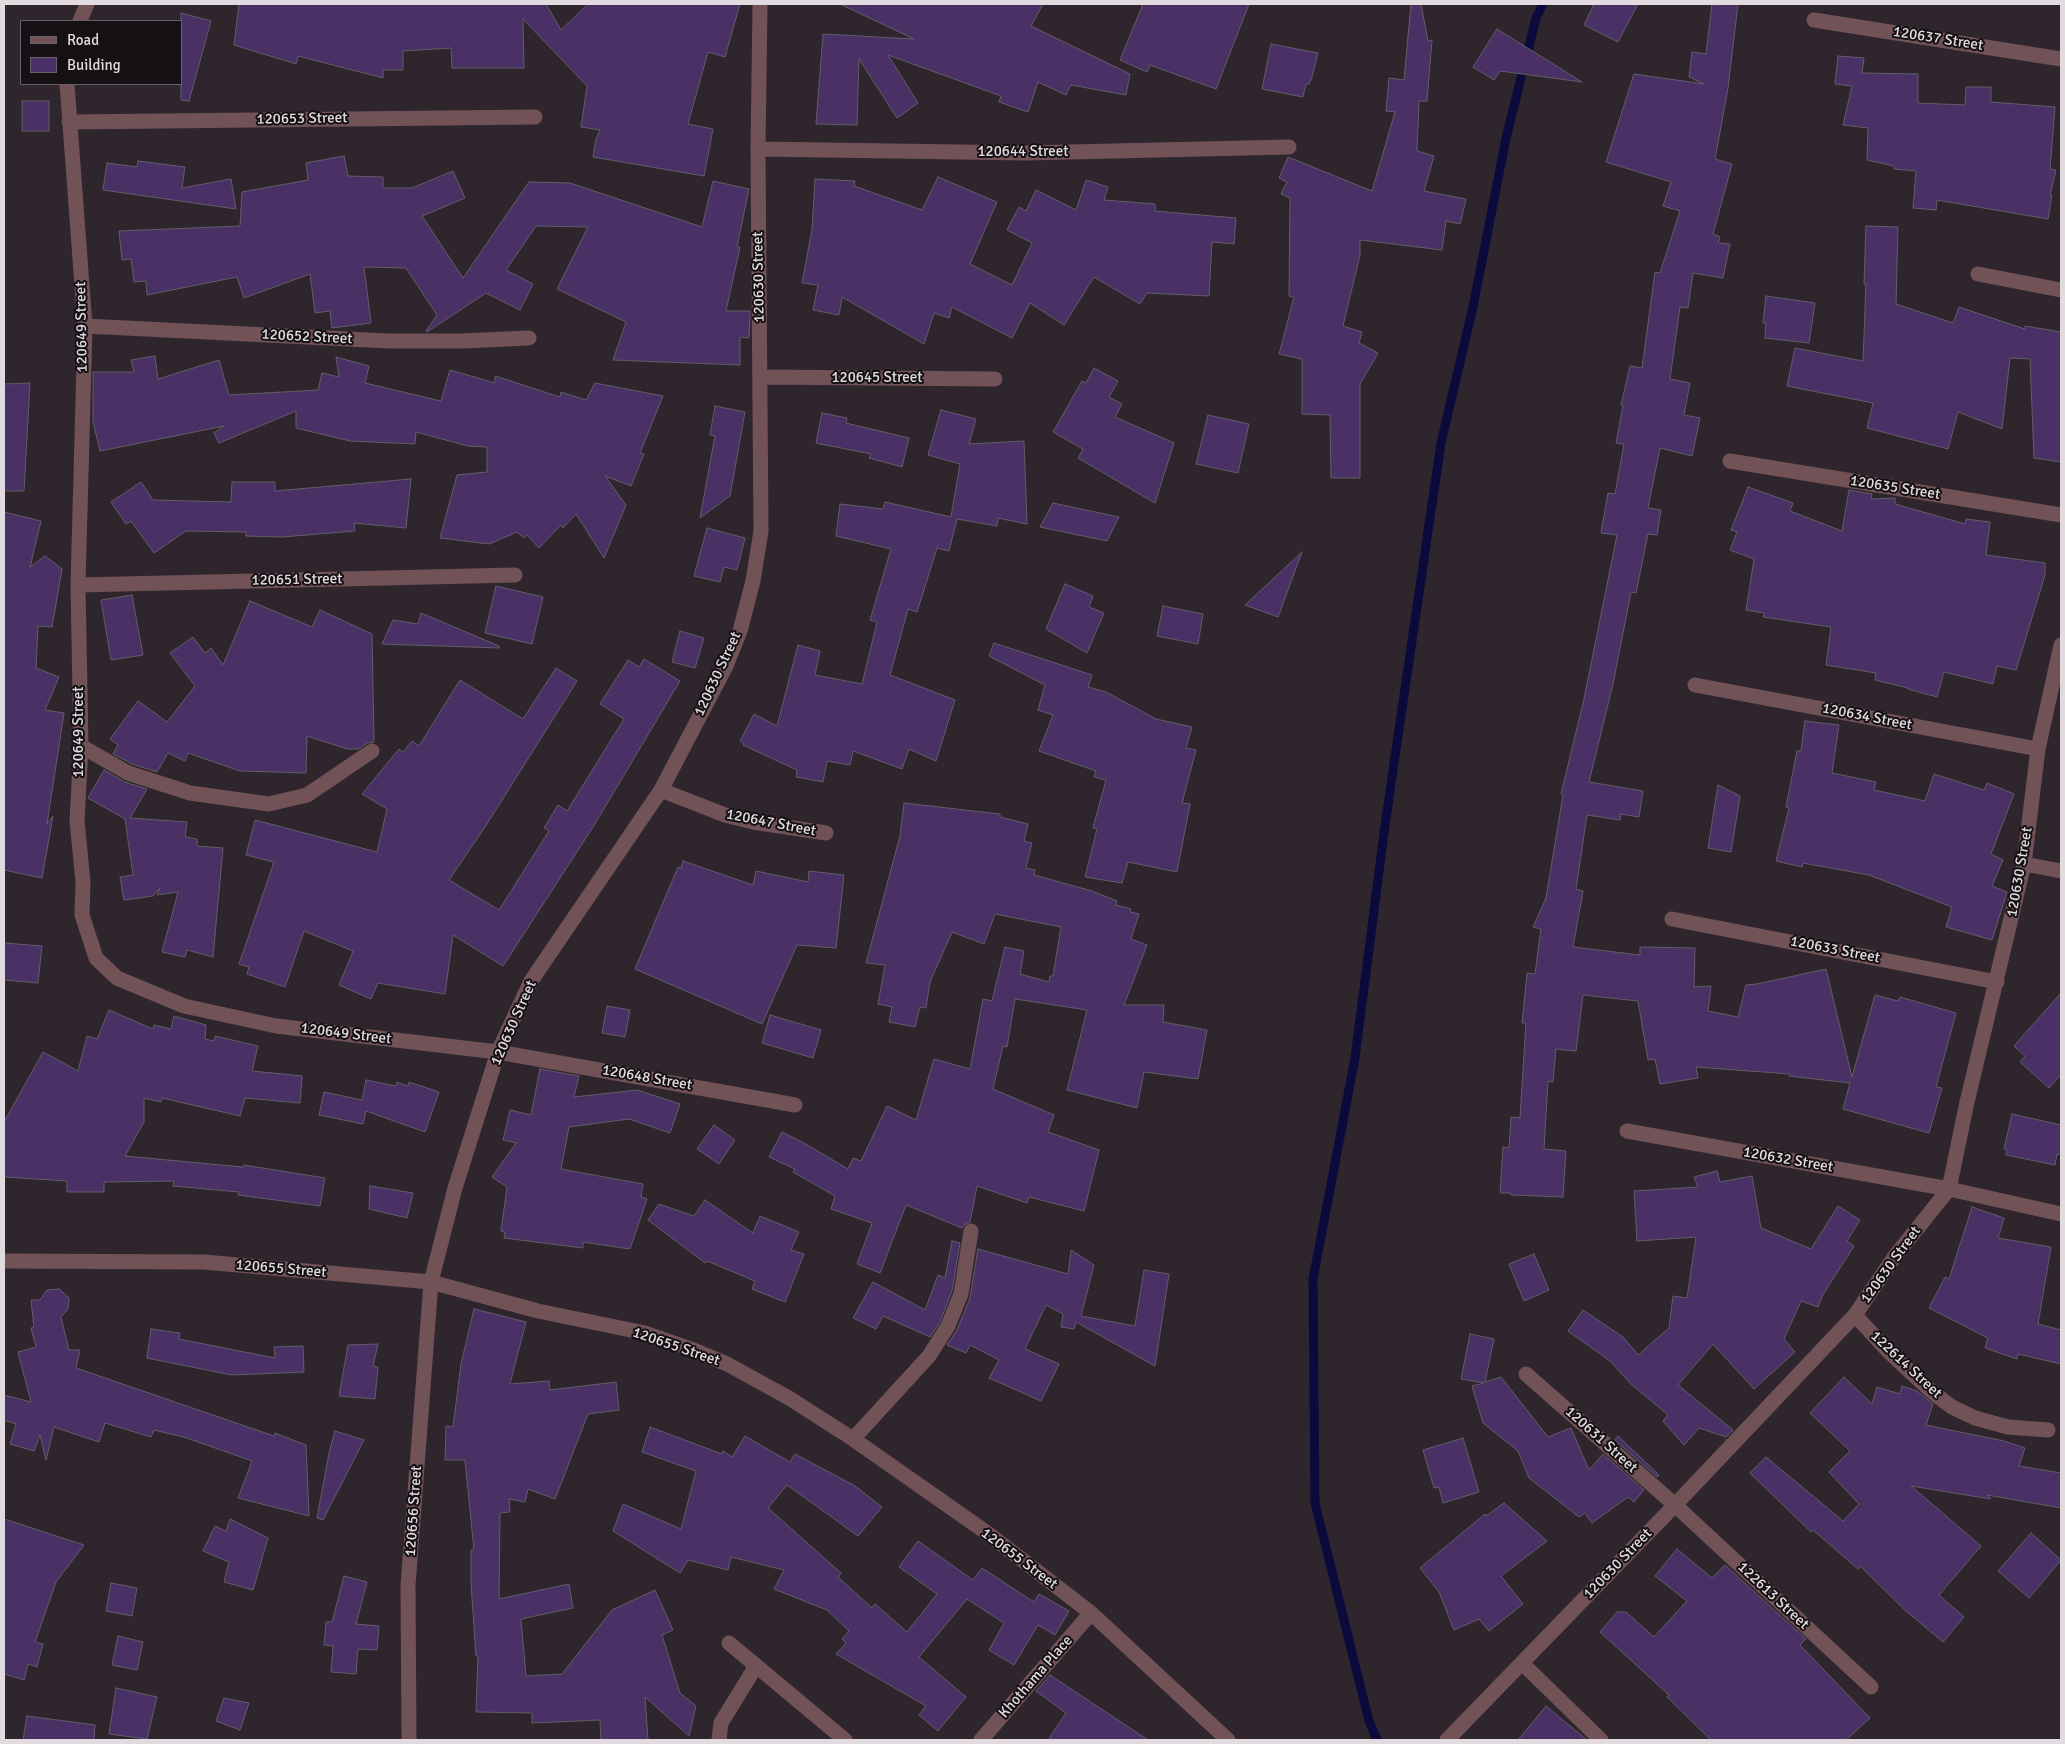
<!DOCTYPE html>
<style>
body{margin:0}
#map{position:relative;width:2065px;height:1744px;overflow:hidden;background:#2f262d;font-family:Signika,sans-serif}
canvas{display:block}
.frame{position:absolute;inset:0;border:5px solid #e1dbdf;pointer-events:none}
.legend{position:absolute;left:20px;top:20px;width:162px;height:65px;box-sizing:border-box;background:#151013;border:1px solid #676165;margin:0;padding:6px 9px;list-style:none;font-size:15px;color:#e1dbdf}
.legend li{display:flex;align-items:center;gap:10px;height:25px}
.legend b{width:25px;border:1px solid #676165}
</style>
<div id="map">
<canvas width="2065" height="1744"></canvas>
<div class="frame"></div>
<ul class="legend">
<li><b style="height:6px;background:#715257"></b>Road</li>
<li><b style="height:14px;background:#4a3165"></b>Building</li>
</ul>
</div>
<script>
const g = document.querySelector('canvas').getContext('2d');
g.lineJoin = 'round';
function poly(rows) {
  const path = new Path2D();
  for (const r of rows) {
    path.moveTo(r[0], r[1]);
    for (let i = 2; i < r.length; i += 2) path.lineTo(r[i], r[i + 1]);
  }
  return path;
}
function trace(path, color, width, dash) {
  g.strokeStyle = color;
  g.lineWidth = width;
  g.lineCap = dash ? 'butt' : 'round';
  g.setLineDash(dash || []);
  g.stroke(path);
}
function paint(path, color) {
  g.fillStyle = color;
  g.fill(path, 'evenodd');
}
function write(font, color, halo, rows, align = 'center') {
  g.font = font + ' Signika,sans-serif';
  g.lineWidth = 4;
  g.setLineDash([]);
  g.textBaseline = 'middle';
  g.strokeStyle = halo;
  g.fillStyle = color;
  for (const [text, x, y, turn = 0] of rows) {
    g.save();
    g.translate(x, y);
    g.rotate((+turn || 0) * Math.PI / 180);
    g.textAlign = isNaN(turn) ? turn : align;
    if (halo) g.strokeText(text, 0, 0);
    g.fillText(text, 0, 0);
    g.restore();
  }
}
trace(poly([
 [1377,1740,1369,1721,1315,1503,1313,1279,1355,1058,1385,825,1441,443,1473,307,1506,138,1536,18,1543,4]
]), '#0a0b3c', 9);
const building = poly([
 [239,4,546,4,561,30,588,4,740,4,725,57,708,52,688,124,713,129,704,176,593,157,596,139,600,130,581,127,587,86,523,19,524,68,452,68,451,48,403,51,403,70,383,70,383,78,298,56,296,64,234,45,239,4],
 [840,4,1043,4,1031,26,1130,74,1126,95,1071,85,1066,95,1038,82,1028,112,999,102,1001,96,888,55,918,103,897,118,859,59,857,125,816,124,823,34,914,39,840,4],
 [1143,4,1249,4,1216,89,1150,65,1147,72,1120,60,1143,4],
 [1411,4,1421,4,1428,41,1432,40,1427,101,1419,101,1417,151,1434,156,1424,191,1466,199,1460,224,1446,221,1442,250,1360,240,1360,255,1343,326,1362,332,1359,343,1378,353,1360,384,1360,478,1331,478,1330,415,1302,414,1302,359,1279,354,1294,297,1289,296,1290,198,1281,194,1287,182,1279,178,1288,157,1372,191,1395,112,1386,111,1389,78,1404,80,1411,4],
 [1594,4,1638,4,1618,42,1584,25,1594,4],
 [1712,4,1738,4,1728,88,1715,159,1732,164,1713,234,1720,237,1718,243,1730,244,1723,278,1693,273,1688,308,1680,307,1670,379,1690,383,1684,415,1700,418,1692,456,1660,448,1648,508,1661,510,1657,535,1648,534,1636,593,1631,592,1613,684,1589,782,1643,791,1639,817,1621,814,1620,820,1587,815,1576,889,1583,891,1573,947,1640,955,1640,947,1695,948,1694,987,1711,986,1708,1011,1738,1017,1746,985,1757,984,1826,969,1852,1077,1875,995,1898,1001,1900,997,1956,1013,1936,1087,1942,1088,1929,1133,1843,1109,1850,1083,1789,1076,1790,1074,1696,1067,1698,1078,1660,1084,1655,1059,1648,1060,1638,1001,1583,995,1576,1051,1556,1049,1553,1082,1548,1081,1544,1149,1566,1151,1563,1197,1511,1195,1511,1193,1500,1193,1503,1147,1509,1148,1511,1117,1520,1118,1526,1023,1522,1023,1527,973,1535,974,1541,929,1533,927,1546,898,1563,795,1561,794,1584,699,1617,535,1601,533,1608,493,1615,494,1624,444,1616,443,1623,405,1621,405,1630,366,1642,368,1655,272,1660,273,1680,211,1663,206,1671,182,1606,162,1634,74,1704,84,1689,77,1692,52,1706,54,1712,4],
 [181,13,211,21,189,101,181,100,181,13],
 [1497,29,1582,82,1500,71,1494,80,1473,67,1497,29],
 [1271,44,1318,53,1312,77,1309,84,1306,84,1303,97,1262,89,1271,44],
 [1838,56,1864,58,1862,73,1918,74,1918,103,1965,105,1966,87,1991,87,1991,102,2055,107,2050,169,2056,170,2050,195,2052,195,2048,219,1937,200,1936,210,1913,208,1916,171,1894,169,1894,166,1867,160,1868,128,1843,125,1852,86,1835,84,1838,56],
 [22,101,49,101,49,131,22,131,22,101],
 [344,156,348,176,383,177,383,188,412,188,453,171,465,198,422,216,463,278,529,182,570,183,702,227,713,181,749,189,737,247,740,247,726,311,750,311,749,338,740,337,740,365,613,360,626,322,557,289,588,227,536,226,506,270,533,284,520,310,486,293,427,332,426,331,437,315,406,268,364,267,371,323,332,328,330,311,315,313,310,274,244,298,237,277,147,295,146,281,134,282,131,259,122,260,119,231,240,226,242,192,308,180,306,163,344,156],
 [138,161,185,167,182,188,231,179,236,209,103,190,107,163,137,167,138,161],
 [938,177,997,202,970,264,1012,285,1032,243,1007,230,1019,207,1026,211,1036,190,1076,210,1086,180,1108,187,1104,200,1155,204,1155,211,1236,218,1234,244,1212,242,1209,296,1147,293,1140,304,1094,277,1064,325,1030,303,1012,338,952,307,949,318,934,313,924,344,842,297,839,315,813,310,818,285,802,283,812,229,815,179,855,181,854,186,922,210,938,177],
 [1866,226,1898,227,1896,304,1953,323,1959,307,2025,329,2025,326,2061,332,2061,462,2034,458,2030,359,2010,358,2002,429,1958,412,1948,449,1867,428,1873,403,1787,386,1795,348,1863,361,1866,284,1864,284,1866,226],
 [1766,296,1815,303,1809,343,1765,338,1766,323,1763,323,1766,296],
 [155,356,158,379,219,360,229,395,318,390,322,373,339,377,336,357,369,366,365,383,441,401,450,370,495,383,495,376,560,397,561,392,586,400,595,383,663,396,640,453,644,454,631,486,605,476,626,505,604,558,576,514,563,528,561,525,539,548,527,535,524,538,517,532,489,544,440,538,457,475,487,472,487,447,468,446,416,432,415,444,350,441,296,428,296,411,219,443,214,433,224,426,100,451,93,422,93,372,134,372,131,360,155,356],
 [1094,368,1118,381,1109,397,1122,404,1115,417,1174,443,1155,503,1078,458,1083,449,1053,432,1082,381,1086,383,1094,368],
 [30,383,24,491,4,491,4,384,30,383],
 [715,406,745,412,730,496,700,518,715,436,710,435,715,406],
 [941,410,976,419,969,444,1024,441,1027,524,998,518,997,526,957,519,949,551,937,548,917,612,908,609,890,675,955,700,936,761,909,749,902,769,853,751,850,765,827,761,823,782,796,777,797,770,743,745,744,744,740,741,754,714,777,726,798,645,820,651,815,675,862,684,877,622,870,620,891,549,836,536,840,504,883,509,885,502,951,517,960,464,928,455,941,410],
 [822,413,847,418,846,423,909,438,902,467,869,458,871,454,816,443,822,413],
 [1208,415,1249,424,1238,473,1196,464,1208,415],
 [411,479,406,528,354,523,355,531,282,537,246,536,246,532,186,531,154,553,131,521,126,524,111,502,141,482,153,500,231,502,232,482,275,482,275,491,411,479],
 [1748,487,1793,503,1790,511,1842,531,1849,490,1872,494,1871,499,1895,498,1895,504,1965,524,1966,519,1990,522,1986,555,2045,563,2045,575,2016,670,1997,666,1993,684,1944,672,1937,697,1908,689,1908,688,1875,680,1876,673,1826,665,1831,627,1763,617,1764,613,1746,610,1754,559,1730,550,1737,532,1731,530,1748,487],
 [1053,503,1119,517,1107,541,1040,527,1053,503],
 [4,512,41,521,30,567,45,556,62,569,52,627,38,626,36,668,59,677,45,710,64,713,47,824,53,816,42,878,4,870,4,512],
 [707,528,745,538,737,570,724,567,720,582,694,576,707,528],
 [1302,552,1278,617,1245,605,1302,552],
 [1065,584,1093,596,1089,607,1104,613,1087,653,1046,629,1065,584],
 [496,586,543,597,532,644,485,633,496,586],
 [132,595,143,655,111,660,101,600,132,595],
 [250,601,312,627,320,610,372,634,374,742,367,743,359,749,347,749,307,736,306,773,240,771,188,753,185,761,168,753,157,772,132,764,113,754,118,745,110,739,138,701,167,722,195,686,170,653,193,637,205,653,211,648,223,665,250,601],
 [1163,606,1203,614,1198,644,1157,636,1163,606],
 [421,613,499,646,499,648,382,644,393,620,418,624,421,613],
 [680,631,704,638,695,668,672,662,680,631],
 [994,643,1092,675,1088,687,1106,692,1156,719,1192,727,1186,748,1196,750,1182,803,1190,804,1177,872,1128,862,1122,883,1085,877,1097,829,1093,828,1106,780,1094,777,1096,771,1039,751,1053,715,1038,710,1045,685,989,656,994,643],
 [644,659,680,681,593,827,503,966,453,935,445,994,378,983,371,999,339,985,353,951,304,931,285,987,247,974,249,967,239,964,274,862,246,855,255,820,377,852,387,809,362,794,399,749,403,752,412,741,419,746,460,680,523,719,556,668,577,681,485,827,449,880,499,910,549,831,544,828,558,805,567,811,624,719,600,704,628,660,639,667,644,659],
 [1805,721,1839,725,1832,773,1876,782,1874,790,1925,801,1934,774,1984,790,1987,783,2014,794,1991,854,2003,860,1992,886,2007,892,1992,940,1946,927,1952,907,1869,875,1803,863,1802,867,1776,861,1789,808,1786,807,1797,751,1801,751,1805,721],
 [104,770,125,782,147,789,130,818,187,822,185,837,197,839,197,846,223,848,213,957,187,950,185,957,162,952,178,892,157,895,160,888,153,896,124,900,120,877,133,875,125,819,88,798,104,770],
 [1718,785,1740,796,1731,852,1708,848,1718,785],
 [904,803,1000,814,1000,817,1028,824,1024,841,1032,843,1026,868,1035,870,1034,875,1092,891,1117,901,1116,905,1131,909,1130,912,1139,914,1131,939,1147,945,1124,1005,1164,1005,1163,1022,1207,1030,1198,1079,1144,1072,1137,1108,1067,1090,1087,1010,1015,999,1007,1047,1003,1046,993,1089,1054,1115,1048,1132,1099,1150,1084,1211,1029,1197,1027,1203,977,1186,970,1222,964,1225,962,1228,906,1205,880,1273,857,1264,872,1223,831,1209,835,1196,793,1172,795,1169,769,1157,782,1132,804,1143,848,1169,853,1158,861,1161,887,1106,916,1120,934,1059,970,1069,983,999,992,1001,1005,947,1024,951,1020,974,1049,982,1050,976,1053,976,1061,927,995,914,984,944,952,932,930,982,926,1008,920,1007,915,1027,889,1022,892,1007,878,1004,885,965,866,963,900,836,904,803],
 [683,861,753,885,756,871,808,882,809,871,844,875,836,948,797,945,762,1024,635,969,678,867,681,868,683,861],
 [4,943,42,946,38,983,4,980,4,943],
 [2061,993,2061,1075,2049,1088,2020,1062,2025,1056,2014,1046,2061,993],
 [607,1006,630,1010,625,1037,602,1033,607,1006],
 [109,1010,153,1029,154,1025,171,1029,174,1016,206,1025,205,1039,214,1041,215,1036,258,1046,252,1071,302,1076,300,1103,245,1098,240,1116,162,1098,161,1102,144,1098,144,1122,125,1156,243,1167,244,1165,325,1178,320,1206,238,1195,239,1192,173,1186,174,1181,104,1182,104,1192,67,1192,67,1181,4,1177,4,1122,43,1052,78,1071,87,1036,97,1039,109,1010],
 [770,1015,821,1030,813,1058,762,1043,770,1015],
 [540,1069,579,1076,574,1097,637,1090,680,1104,670,1133,629,1119,569,1127,561,1169,643,1184,641,1197,647,1199,630,1249,583,1242,583,1248,504,1238,505,1232,501,1231,507,1187,492,1177,516,1143,503,1140,510,1110,531,1115,540,1069],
 [366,1080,396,1086,397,1082,408,1086,409,1082,439,1092,425,1132,366,1111,363,1124,319,1115,324,1092,362,1100,366,1080],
 [2012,1114,2061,1125,2061,1155,2057,1154,2055,1165,2006,1155,2007,1149,2004,1149,2012,1114],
 [714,1125,735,1140,719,1164,697,1149,714,1125],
 [1717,1171,1720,1182,1752,1176,1761,1228,1811,1249,1838,1206,1860,1220,1847,1241,1854,1246,1822,1296,1818,1307,1801,1301,1784,1339,1795,1352,1754,1389,1713,1344,1678,1385,1733,1430,1726,1437,1699,1428,1684,1445,1663,1421,1668,1415,1631,1384,1610,1361,1568,1331,1583,1310,1623,1337,1638,1355,1669,1328,1673,1296,1687,1298,1696,1237,1637,1241,1634,1191,1698,1187,1694,1177,1717,1171],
 [370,1186,413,1193,407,1218,369,1209,370,1186],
 [705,1200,753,1233,760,1216,799,1232,791,1250,804,1254,785,1302,752,1289,755,1281,707,1261,705,1263,648,1220,659,1204,694,1216,705,1200],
 [1972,1207,2004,1218,1998,1238,2051,1247,2038,1324,2061,1330,2061,1364,2018,1354,2017,1359,1985,1348,1988,1338,1929,1308,1945,1277,1949,1279,1972,1207],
 [952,1241,960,1243,952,1291,940,1322,930,1337,883,1316,876,1329,853,1318,873,1282,925,1310,938,1275,945,1278,952,1241],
 [978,1249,1068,1274,1071,1250,1094,1265,1081,1316,1135,1326,1144,1270,1169,1274,1155,1366,1076,1322,1074,1329,1061,1327,1063,1314,1046,1305,1025,1349,1059,1364,1041,1401,989,1378,999,1360,970,1345,966,1353,947,1345,957,1330,970,1298,978,1249],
 [1534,1254,1549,1290,1524,1301,1509,1264,1534,1254],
 [59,1289,69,1298,68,1309,61,1317,69,1350,80,1350,76,1368,274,1436,275,1433,306,1445,309,1516,238,1498,252,1461,187,1438,154,1430,151,1437,105,1423,99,1442,54,1427,46,1460,40,1435,34,1451,10,1444,16,1424,4,1420,4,1395,31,1402,18,1352,36,1347,31,1328,34,1327,31,1300,40,1300,47,1290,59,1289],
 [474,1309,526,1322,510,1384,549,1381,550,1390,616,1382,619,1410,588,1414,555,1499,528,1489,525,1502,509,1499,510,1512,500,1513,499,1599,569,1584,573,1608,521,1619,526,1676,562,1674,612,1610,655,1590,673,1630,662,1635,680,1693,696,1706,689,1736,645,1697,648,1740,601,1740,600,1720,532,1723,532,1713,476,1712,478,1656,476,1656,471,1583,471,1550,474,1550,465,1460,445,1460,446,1426,453,1427,461,1364,474,1309],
 [151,1329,180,1333,179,1339,275,1358,274,1347,303,1346,304,1372,232,1375,147,1358,151,1329],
 [1470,1334,1494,1339,1485,1382,1501,1377,1548,1437,1571,1428,1589,1470,1603,1454,1644,1490,1634,1502,1628,1497,1592,1523,1585,1513,1579,1517,1529,1478,1518,1451,1483,1423,1472,1386,1484,1383,1461,1379,1470,1334],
 [378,1344,373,1366,378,1367,375,1399,339,1396,348,1345,378,1344],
 [1844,1377,1872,1404,1877,1387,1900,1394,1902,1386,1917,1391,1933,1404,1926,1425,2004,1441,2025,1448,2019,1466,2061,1473,2061,1508,1987,1495,1991,1499,1911,1486,1981,1546,1939,1595,1964,1617,1943,1642,1906,1611,1860,1566,1858,1569,1813,1530,1811,1532,1750,1473,1766,1457,1843,1521,1859,1504,1829,1472,1850,1451,1810,1413,1844,1377],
 [650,1427,722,1454,723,1451,732,1457,745,1436,790,1462,795,1454,855,1486,882,1507,858,1536,787,1485,768,1508,841,1573,838,1577,872,1608,875,1604,907,1632,937,1594,899,1567,918,1541,973,1580,982,1568,1034,1602,1039,1594,1069,1611,1055,1635,1038,1625,1014,1665,989,1650,1004,1623,967,1599,919,1657,966,1697,938,1731,919,1715,926,1706,836,1654,846,1643,842,1639,849,1631,827,1610,774,1589,784,1570,731,1557,728,1570,688,1560,680,1573,613,1531,623,1504,681,1529,696,1471,642,1452,650,1427],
 [335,1431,364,1440,323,1520,317,1518,329,1453,335,1431],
 [1618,1436,1659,1475,1657,1477,1615,1440,1618,1436],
 [1463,1438,1479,1492,1443,1503,1439,1487,1434,1488,1423,1450,1463,1438],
 [1504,1503,1547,1541,1501,1576,1523,1604,1489,1631,1479,1619,1454,1630,1439,1592,1420,1568,1485,1514,1486,1516,1504,1503],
 [4,1519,84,1545,56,1582,35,1642,43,1644,37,1667,28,1664,24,1680,4,1674,4,1519],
 [230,1519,268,1538,253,1590,224,1582,229,1562,203,1551,215,1526,226,1531,230,1519],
 [2031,1533,2061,1560,2029,1598,1998,1571,2031,1533],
 [1677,1549,1712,1578,1725,1565,1806,1639,1800,1645,1870,1718,1846,1740,1711,1740,1667,1697,1669,1695,1600,1632,1617,1612,1626,1612,1654,1637,1687,1601,1655,1576,1677,1549],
 [344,1576,367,1582,356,1624,379,1626,377,1650,358,1649,356,1674,331,1672,333,1646,324,1645,326,1622,332,1622,344,1576],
 [111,1583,137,1588,132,1616,106,1611,111,1583],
 [118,1636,143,1642,137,1670,112,1665,118,1636],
 [1050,1675,1148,1740,1048,1740,1066,1713,1036,1691,1050,1675],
 [116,1688,157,1697,147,1739,109,1734,116,1688],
 [224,1698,249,1703,240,1730,216,1721,224,1698],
 [1546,1706,1587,1740,1518,1740,1546,1706],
 [27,1716,95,1725,94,1740,23,1740,27,1716]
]);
paint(building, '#4a3165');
trace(building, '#625d68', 1);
trace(poly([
 [1814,20,2061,59],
 [80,21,87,4],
 [67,84,85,326,78,585,81,746,77,821,83,882,82,915,96,958,117,978,184,1006,276,1026,498,1052,795,1105],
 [69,122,535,117],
 [758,149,1026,153,1289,147],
 [1978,274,2061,290],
 [85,326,389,341,462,341,529,338],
 [760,377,995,379],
 [1730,461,2061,515],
 [78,585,515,575],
 [1695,685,2038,749],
 [81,746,128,773,190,793,269,804,307,795,372,751],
 [661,790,725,815,753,822,826,833],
 [2024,864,2061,871],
 [1672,919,1997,982],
 [1627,1131,1949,1189,2061,1214],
 [4,1261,204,1262,431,1282,538,1311,645,1333,691,1349,727,1364,789,1398,853,1439,990,1535,1091,1613,1228,1740],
 [1855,1315,1888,1351,1932,1392,1952,1407,1975,1418,2008,1427,2048,1430],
 [1526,1374,1675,1505,1871,1687],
 [853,1439,929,1356,948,1326,961,1294,971,1231],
 [729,1643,845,1740],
 [1522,1663,1601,1740],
 [409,1740,408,1585,431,1282,455,1188,498,1052,531,981,661,790,726,666,740,631,753,581,761,531,758,149,760,4],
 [719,1740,721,1723,756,1666],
 [981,1740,1091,1613],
 [1447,1740,1675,1505,1855,1315,1895,1256,1949,1189,1967,1102,2024,864,2038,749,2061,645]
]), '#715257', 15);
write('15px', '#e1dbdf', '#151013', [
 ["120637 Street",1938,39,9],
 ["120653 Street",302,119,-1],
 ["120644 Street",1023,152],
 ["120630 Street",759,277,-91],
 ["120649 Street",82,327,-91],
 ["120652 Street",307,337,3],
 ["120645 Street",877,378],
 ["120635 Street",1895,488,9],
 ["120651 Street",297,580,-1],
 ["120630 Street",718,674,-65],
 ["120634 Street",1867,717,11],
 ["120649 Street",79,732,-90],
 ["120647 Street",771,823,11],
 ["120630 Street",2020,872,-80],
 ["120633 Street",1835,950,11],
 ["120630 Street",514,1023,-66],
 ["120649 Street",346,1034,7],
 ["120648 Street",647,1078,10],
 ["120632 Street",1788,1160,10],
 ["120630 Street",1891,1265,-54],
 ["120655 Street",281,1269,5],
 ["120655 Street",676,1347,19],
 ["122614 Street",1906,1365,43],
 ["120631 Street",1601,1440,42],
 ["120656 Street",414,1511,-86],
 ["120655 Street",1019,1559,37],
 ["120630 Street",1618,1564,-46],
 ["122613 Street",1773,1596,43],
 ["Khothama Place",1036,1677,-49]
]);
</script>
